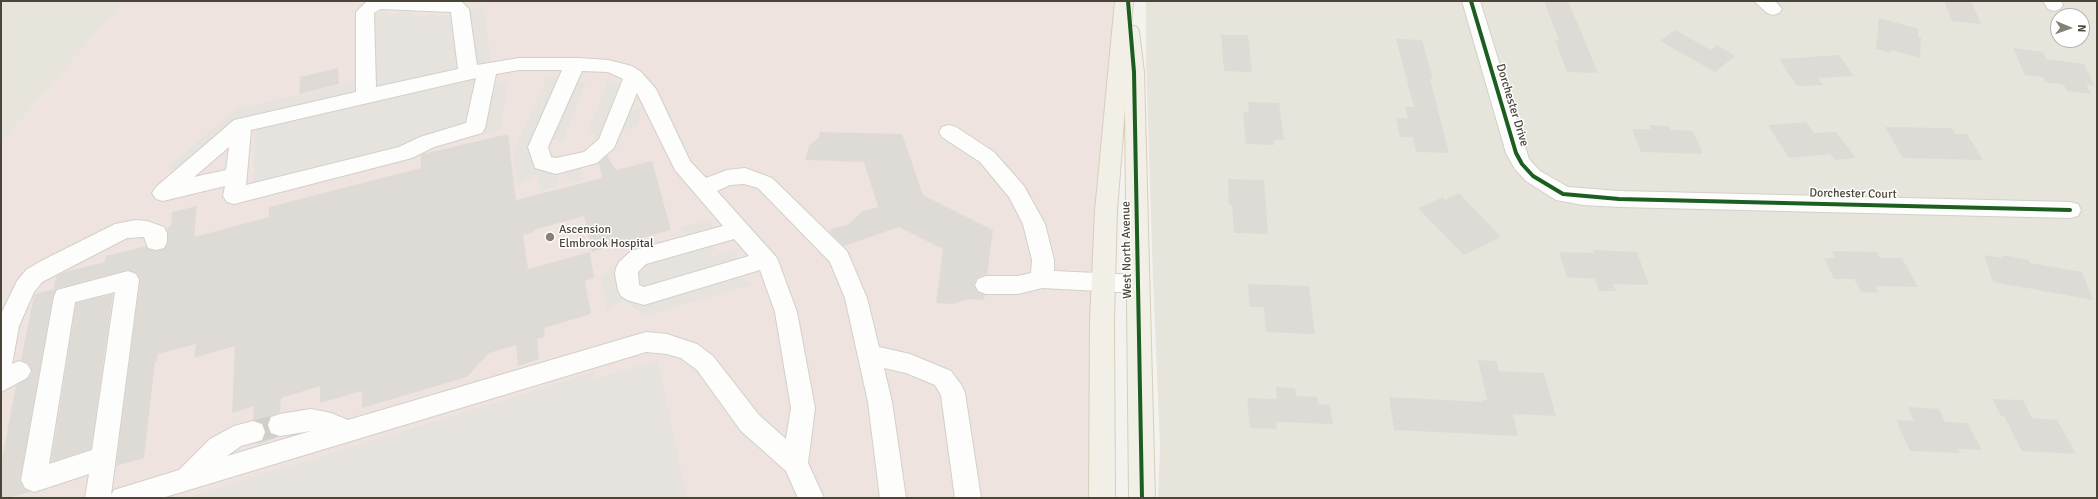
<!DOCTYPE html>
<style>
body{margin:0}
#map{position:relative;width:2098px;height:499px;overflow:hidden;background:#f4f2ee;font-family:Signika,sans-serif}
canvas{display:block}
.frame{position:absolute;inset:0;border:2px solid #4b4439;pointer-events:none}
.north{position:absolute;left:2050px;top:8px;width:40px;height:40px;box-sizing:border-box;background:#fff;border:1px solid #b7b4b0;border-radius:50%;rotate:92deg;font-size:11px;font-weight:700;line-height:16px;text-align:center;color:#4b4439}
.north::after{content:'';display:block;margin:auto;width:14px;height:18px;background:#868178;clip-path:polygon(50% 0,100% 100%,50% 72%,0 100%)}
</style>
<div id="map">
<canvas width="2098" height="499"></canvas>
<div class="frame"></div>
<div class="north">N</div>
</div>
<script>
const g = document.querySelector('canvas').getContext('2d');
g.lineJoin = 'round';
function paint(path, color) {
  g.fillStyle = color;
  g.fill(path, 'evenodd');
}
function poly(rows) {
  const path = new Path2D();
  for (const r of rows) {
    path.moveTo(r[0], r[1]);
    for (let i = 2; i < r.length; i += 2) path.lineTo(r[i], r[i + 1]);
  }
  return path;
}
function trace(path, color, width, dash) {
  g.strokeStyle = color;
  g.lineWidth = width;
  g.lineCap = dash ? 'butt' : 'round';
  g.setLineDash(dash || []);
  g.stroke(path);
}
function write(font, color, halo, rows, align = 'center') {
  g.font = font + ' Signika,sans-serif';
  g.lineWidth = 3;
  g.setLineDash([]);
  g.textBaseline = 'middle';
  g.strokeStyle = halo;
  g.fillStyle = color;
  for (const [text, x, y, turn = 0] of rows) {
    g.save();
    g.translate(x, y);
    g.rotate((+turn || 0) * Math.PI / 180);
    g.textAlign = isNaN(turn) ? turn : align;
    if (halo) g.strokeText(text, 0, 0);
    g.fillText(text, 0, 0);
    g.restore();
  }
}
paint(poly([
 [1,1,125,1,1,143],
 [1146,1,2097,1,2097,498,1158,498,1160,446,1153,279,1146,59],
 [2058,16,2082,16,2082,40,2058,40]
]), '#e7e4dc');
paint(poly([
 [125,1,1119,1,1093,498,1,498,1,143]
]), '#eee3df');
paint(poly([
 [484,7,494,84,508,82,501,130,426,149,411,160,252,200,256,128,239,131,188,175,167,168,236,109,356,82,356,18,387,12,388,15,405,12,422,17,437,13,438,17],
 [576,76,577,80,586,84,562,143,553,138,549,140,547,145,550,152,556,156,566,157,579,155,583,180,568,184,566,172,564,171,557,174,558,186,540,191,538,176,535,175,517,187,514,150,547,77],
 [608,79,634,92,626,113,641,109,637,126,600,138,588,132],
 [706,221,714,227,716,242,711,257,738,249,735,261,742,277,752,285,644,316,630,304,624,301,618,302,606,311,601,276,633,253,686,237,686,235,679,228],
 [658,360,687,498,185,498,595,372,596,379]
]), '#e6e3df');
paint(poly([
 [1544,1,1568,1,1598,73,1567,72,1555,40,1559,40],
 [1944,1,1971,1,1981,24,1952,21],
 [1879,18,1919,29,1918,37,1921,37,1920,58,1891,50,1891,53,1876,49],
 [1675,30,1711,50,1717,45,1735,56,1715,72,1660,41],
 [1221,35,1248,35,1252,72,1224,71],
 [1396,39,1422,40,1433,79,1430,79,1449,153,1416,152,1413,137,1400,137,1396,118,1408,118,1405,107,1414,107],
 [2013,48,2043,52,2046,59,2084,64,2095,86,2086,84,2091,94,2067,91,2064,85,2045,82,2043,77,2025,75],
 [1839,55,1854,76,1818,78,1823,85,1797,86,1779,59],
 [338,68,339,84,299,94,300,77],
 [1248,102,1279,103,1284,140,1274,140,1274,145,1246,144,1243,112,1249,112],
 [1806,122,1814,133,1836,132,1856,158,1835,160,1830,154,1789,158,1768,125],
 [1649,125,1669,126,1671,130,1693,131,1703,154,1641,152,1632,129,1651,129],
 [1885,127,1952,128,1955,134,1967,134,1983,160,1903,158],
 [820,132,902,134,923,195,993,230,987,274,977,278,974,284,977,292,985,295,984,300,970,299,952,304,936,303,943,249,899,227,844,246,831,233,830,229,848,225,862,211,878,207,864,162,805,160,809,146,819,137],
 [508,134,516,200,602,178,599,163,607,156,616,170,652,161,671,230,592,252,584,216,534,230,534,232,523,235,528,269,590,252,594,278,585,281,591,314,544,328,545,337,537,339,539,359,518,366,516,345,489,353,467,377,362,408,362,391,320,403,320,386,281,398,280,412,271,416,267,424,270,434,278,437,257,445,257,443,263,441,266,431,262,423,253,420,254,406,232,413,235,346,194,358,196,344,158,354,157,361,155,362,144,458,116,466,140,280,137,273,128,270,56,289,53,296,20,480,24,489,30,492,8,498,1,498,1,465,16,385,28,379,32,372,28,363,21,360,34,296,35,294,54,289,56,276,65,272,105,262,106,256,146,246,148,249,156,251,164,249,168,242,167,229,171,225,172,212,197,206,194,237,269,217,269,207,421,168,421,155,423,154],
 [1228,179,1264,180,1268,234,1234,233,1232,205,1229,205],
 [1459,193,1501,237,1464,255,1418,208,1443,197,1445,200],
 [1593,250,1637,252,1649,285,1613,284,1616,291,1599,291,1595,279,1567,277,1559,252,1594,253],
 [1832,251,1877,252,1880,258,1902,258,1918,287,1875,286,1879,293,1861,292,1854,279,1834,279,1824,258,1835,258],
 [1984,255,2003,258,2001,255,2029,260,2030,263,2082,272,2093,300,1993,282],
 [1248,284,1309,286,1315,334,1266,332,1264,307,1250,307],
 [113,294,91,449,51,462,76,303],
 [1478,360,1496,361,1499,371,1544,373,1556,416,1513,414,1518,436,1394,430,1389,397,1483,402,1482,400,1487,400],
 [1276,387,1295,388,1296,396,1317,397,1318,404,1330,405,1333,424,1276,422,1277,429,1250,428,1247,398,1277,399],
 [1992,399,2023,400,2032,418,2057,420,2076,454,2022,451,2004,416,2001,416],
 [1908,407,1939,409,1945,422,1967,423,1982,450,1958,449,1959,453,1910,451,1896,420,1914,421]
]), '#dedbd6');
trace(poly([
 [253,432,280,425]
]), '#d2cfca', 22, [22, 11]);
const minor = poly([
 [367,1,461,1,469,9,477,65,519,58,578,58,608,60,632,66,641,72,656,89,690,161,706,178,727,170,745,168,772,178,847,251,867,298,879,347,910,354,951,371,962,386,965,393,981,498,955,498,941,395,935,385,906,373,884,368,892,402,906,498,880,498,868,402,845,298,830,262,758,188,744,184,730,185,717,191,777,258,797,312,815,408,808,463,824,498,798,498,786,471,741,431,697,370,681,358,667,354,646,352,162,498,85,498,89,474,34,492,25,488,21,480,54,296,57,290,128,271,136,274,139,280,111,495,114,490,179,470,210,439,234,426,253,421,262,424,265,432,262,440,241,446,227,456,311,431,280,436,271,433,268,425,271,417,280,414,311,409,331,413,348,420,646,332,667,334,697,344,713,356,759,415,786,439,791,408,775,312,760,270,644,305,627,300,621,296,618,290,615,274,616,268,619,262,631,251,723,226,675,170,637,93,614,148,597,163,556,174,535,168,528,147,562,70,519,70,496,74,485,128,482,133,434,147,412,158,234,204,227,202,223,196,225,186,163,201,156,199,152,193,156,187,234,120,356,92,356,12,367,1],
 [381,9,451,12,458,69,376,87,374,13,381,9],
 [582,71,608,72,623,79,599,139,584,152,556,158,551,157,548,147,582,71],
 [476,78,466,123,420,137,399,147,246,185,251,130,476,78],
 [229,147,226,170,194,177,229,147],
 [734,239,749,256,644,287,639,285,638,272,646,264,734,239],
 [115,292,92,450,49,464,75,302,115,292],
 [1462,1,1480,1,1529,159,1540,171,1568,187,1619,191,2070,202,2078,204,2081,210,2078,216,2070,218,1619,207,1583,205,1556,200,1526,181,1515,169,1506,153,1462,1],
 [1754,1,1775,1,1782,9,1779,13,1773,15,1767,13,1754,1],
 [2043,1,2061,1,2063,5,2060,9,2054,11,2048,9,2043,1],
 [949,125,956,127,994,152,1024,186,1045,224,1054,260,1054,271,1138,275,1146,278,1149,284,1146,290,1138,293,1042,288,1018,294,986,294,978,291,975,285,978,279,986,276,1018,276,1031,273,1032,260,1023,224,1009,197,980,162,942,137,939,132,942,127,949,125],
 [136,220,147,221,164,227,167,233,167,242,164,248,156,250,148,248,144,237,127,238,42,282,34,292,19,326,12,364,19,361,27,364,31,371,27,378,1,392,1,314,17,281,26,270,41,261,115,224,136,220]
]);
const major = poly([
 [1115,1,1133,1,1131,25,1137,27,1139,31,1144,72,1155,498,1129,498,1125,108,1117,211,1114,321,1115,498,1089,498,1090,321,1095,211,1115,1]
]);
trace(minor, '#d2d0cb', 2);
trace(major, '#d6cebb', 2);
paint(minor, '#fdfdfc');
paint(major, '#f2efe6');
trace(poly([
 [1128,1,1134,72,1142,498],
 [1471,1,1516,153,1522,164,1533,176,1563,194,1619,199,2070,210]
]), '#1b5e20', 4);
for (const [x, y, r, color] of [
 [550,237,5,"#868178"]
]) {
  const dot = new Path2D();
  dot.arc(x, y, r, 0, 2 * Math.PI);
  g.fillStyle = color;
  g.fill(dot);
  trace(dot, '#fff', 1.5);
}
write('12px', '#4b4439', '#fff', [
 ["Dorchester Drive",1512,105,73],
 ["Dorchester Court",1853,194,1],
 ["West North Avenue",1127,250,-91]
]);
write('12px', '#4b4439', '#fff', [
 ["Ascension",559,230],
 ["Elmbrook Hospital",559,244]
], 'left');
</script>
